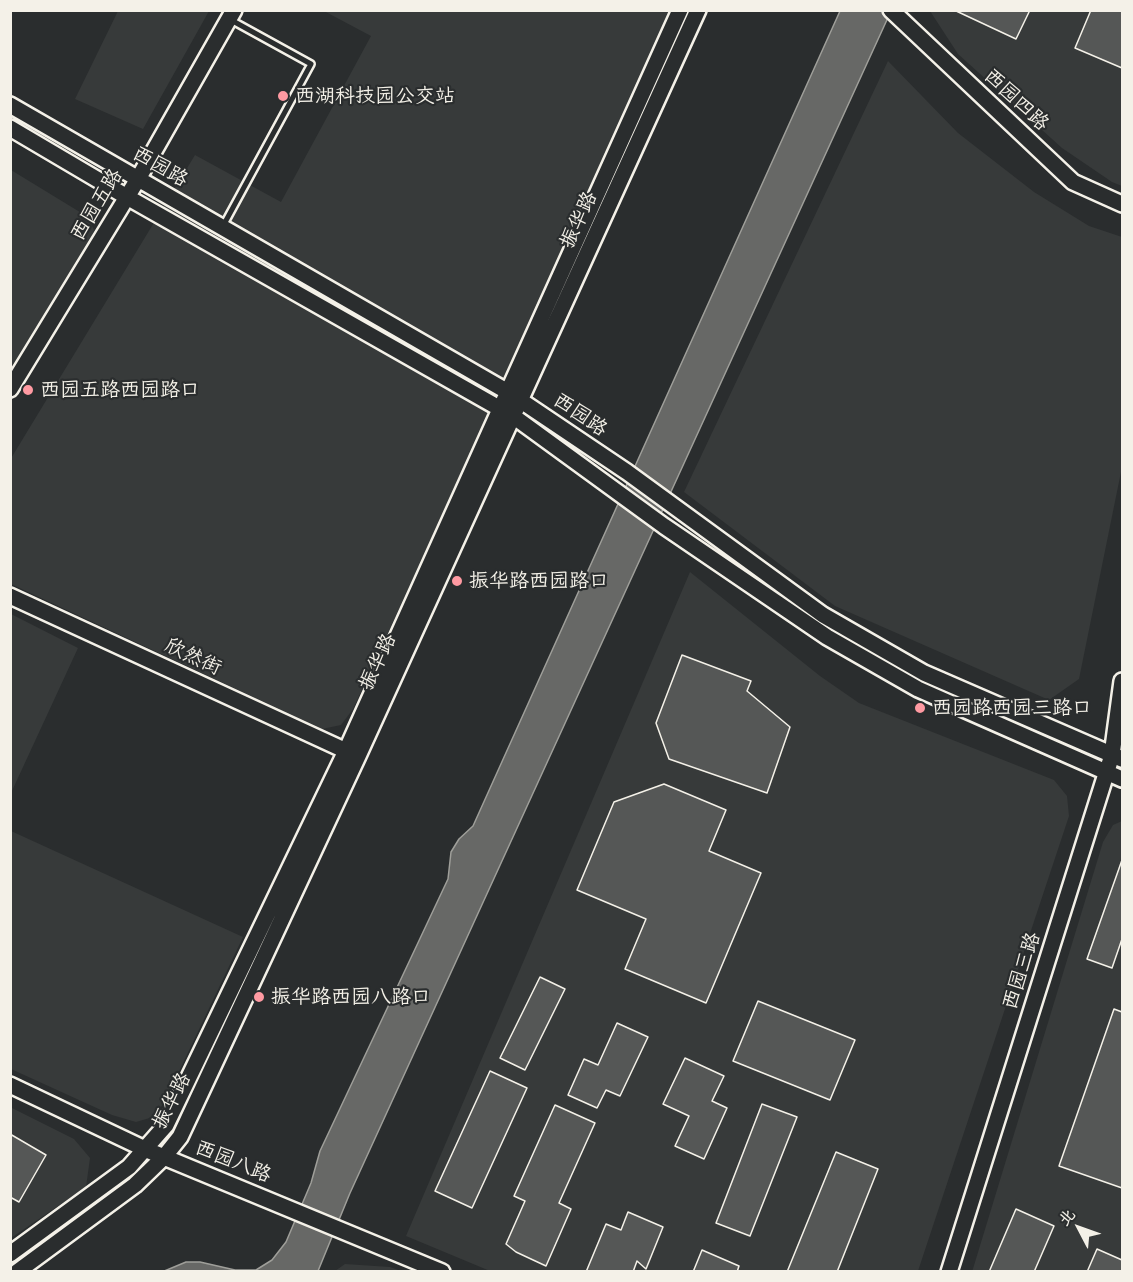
<!DOCTYPE html>
<meta charset="utf-8">
<style>
body{margin:0}
#map{position:relative;width:1133px;height:1282px;overflow:hidden;background:#2a2d2e;font-family:"Playpen Sans","LXGW WenKai TC",sans-serif}
canvas{display:block}
.frame{position:absolute;inset:0;border:12px solid #f4f1e8;pointer-events:none}
.north{position:absolute;left:1049px;top:1198px;width:60px;height:60px;-webkit-text-stroke:4px #2a2d2e;paint-order:stroke;rotate:311deg;font-size:16px;font-weight:700;line-height:24px;text-align:center;color:#f4f1e8}
.north::after{content:'';display:block;margin:auto;width:21px;height:27px;background:#f4f1e8;clip-path:polygon(50% 0,100% 100%,50% 72%,0 100%)}
</style>
<div id="map">
<canvas width="1133" height="1282"></canvas>
<div class="frame"></div>
<div class="north">北</div>
</div>
<script>
const g = document.querySelector('canvas').getContext('2d');
g.lineJoin = 'round';
function paint(path, color) {
  g.fillStyle = color;
  g.fill(path, 'evenodd');
}
function poly(rows) {
  const path = new Path2D();
  for (const r of rows) {
    path.moveTo(r[0], r[1]);
    for (let i = 2; i < r.length; i += 2) path.lineTo(r[i], r[i + 1]);
  }
  return path;
}
function trace(path, color, width, dash) {
  g.strokeStyle = color;
  g.lineWidth = width;
  g.lineCap = dash ? 'butt' : 'round';
  g.setLineDash(dash || []);
  g.stroke(path);
}
function write(font, color, halo, rows, align = 'center') {
  g.font = font + ' "Playpen Sans","LXGW WenKai TC",sans-serif';
  g.lineWidth = 4.5;
  g.setLineDash([]);
  g.textBaseline = 'middle';
  g.strokeStyle = halo;
  g.fillStyle = color;
  for (const [text, x, y, turn = 0] of rows) {
    g.save();
    g.translate(x, y);
    g.rotate((+turn || 0) * Math.PI / 180);
    g.textAlign = isNaN(turn) ? turn : align;
    if (halo) g.strokeText(text, 0, 0);
    g.fillText(text, 0, 0);
    g.restore();
  }
}
paint(poly([
 [118,11,209,11,143,129,75,99],
 [324,11,673,11,353,709,341,725,322,729,11,584,10,460,195,155,281,202,371,36],
 [930,11,1122,11,1122,186,1112,182,1062,148,958,54],
 [888,61,958,133,1034,192,1089,226,1122,237,1122,467,1079,679,1049,700,835,606,684,492],
 [11,170,88,217,94,230,89,245,11,368],
 [690,572,820,676,859,703,1054,780,1067,796,1069,816,918,1271,490,1271,406,1236],
 [11,614,78,648,11,793],
 [1122,821,1122,1271,972,1272,1103,842,1113,825],
 [11,831,243,937,164,1103,153,1117,136,1122,112,1115,11,1069],
 [10,1107,74,1139,90,1158,86,1187,11,1238],
 [345,1264,390,1267,401,1271,335,1271]
]), '#373a3a');
const water = poly([
 [840,11,891,11,350,1193,318,1271,162,1272,186,1262,200,1262,235,1270,256,1270,272,1260,286,1242,311,1183,320,1151,448,879,451,852,459,839,473,826,840,11]
]);
paint(water, '#676866');
trace(water, '#9f9f9a', 1.5);
const building = poly([
 [954,10,1030,10,1016,39,954,10],
 [1091,10,1122,10,1122,68,1075,48,1091,10],
 [682,655,751,681,747,691,790,727,767,793,669,759,656,723,682,655],
 [664,784,726,810,709,851,761,873,706,1003,625,969,646,919,577,890,614,802,664,784],
 [1122,860,1122,939,1112,968,1087,959,1122,860],
 [540,977,565,989,525,1070,500,1058,540,977],
 [758,1001,855,1040,830,1100,733,1061,758,1001],
 [1114,1009,1122,1012,1122,1188,1059,1166,1114,1009],
 [617,1023,648,1037,620,1096,606,1090,597,1108,568,1095,584,1059,598,1065,617,1023],
 [685,1058,724,1076,712,1101,727,1108,704,1159,675,1146,689,1116,663,1104,685,1058],
 [490,1071,527,1088,472,1208,435,1191,490,1071],
 [762,1104,797,1117,750,1236,716,1223,762,1104],
 [555,1105,595,1123,559,1203,571,1209,546,1266,516,1252,506,1244,525,1201,514,1196,555,1105],
 [10,1134,46,1155,19,1202,10,1197,10,1134],
 [836,1152,878,1169,837,1272,787,1272,836,1152],
 [1016,1209,1054,1226,1034,1272,989,1272,1016,1209],
 [628,1212,663,1227,646,1269,637,1261,633,1272,586,1272,606,1224,621,1230,628,1212],
 [1097,1249,1122,1260,1122,1272,1087,1272,1097,1249],
 [702,1250,739,1266,737,1272,693,1272,702,1250]
]);
paint(building, '#555756');
trace(building, '#f4f1e8', 1.5);
const lane = poly([
 [223,226,311,64,231,20]
]);
const secondary = poly([
 [891,10,1073,182,1122,204],
 [10,105,508,392,627,472,823,615,924,673,1122,759],
 [10,128,127,197,513,416,664,526,827,637,918,689,1122,779],
 [10,389,138,179,234,10],
 [10,596,355,755],
 [10,1085,147,1150,442,1272],
 [10,1254,129,1167,166,1125,346,751,680,10],
 [17,1272,135,1185,164,1157,180,1137,358,756,698,10],
 [949,1272,1112,755,1122,681]
]);
trace(lane, '#f4f1e8', 10);
trace(secondary, '#f4f1e8', 20);
trace(lane, '#2a2d2e', 5);
trace(secondary, '#2a2d2e', 15);
for (const [x, y, r, color] of [
 [283,96,6,"#ff9aa2"],
 [28,390,6,"#ff9aa2"],
 [457,581,6,"#ff9aa2"],
 [920,708,6,"#ff9aa2"],
 [259,997,6,"#ff9aa2"]
]) {
  const dot = new Path2D();
  dot.arc(x, y, r, 0, 2 * Math.PI);
  g.fillStyle = color;
  g.fill(dot);
  trace(dot, '#2a2d2e', 2);
}
write('20px', '#f4f1e8', '#2a2d2e', [
 ["西湖科技园公交站",295,96],
 ["西园五路西园路口",40,390],
 ["振华路西园路口",469,581],
 ["西园路西园三路口",932,708],
 ["振华路西园八路口",271,997]
], 'left');
write('20px', '#f4f1e8', '#2a2d2e', [
 ["西园四路",1016,100,43],
 ["西园路",160,167,30],
 ["西园五路",97,205,-59],
 ["振华路",579,220,-65],
 ["西园路",580,415,34],
 ["欣然街",193,657,25],
 ["振华路",378,662,-65],
 ["西园三路",1022,971,-72],
 ["振华路",172,1101,-63],
 ["西园八路",233,1162,22]
]);
</script>
